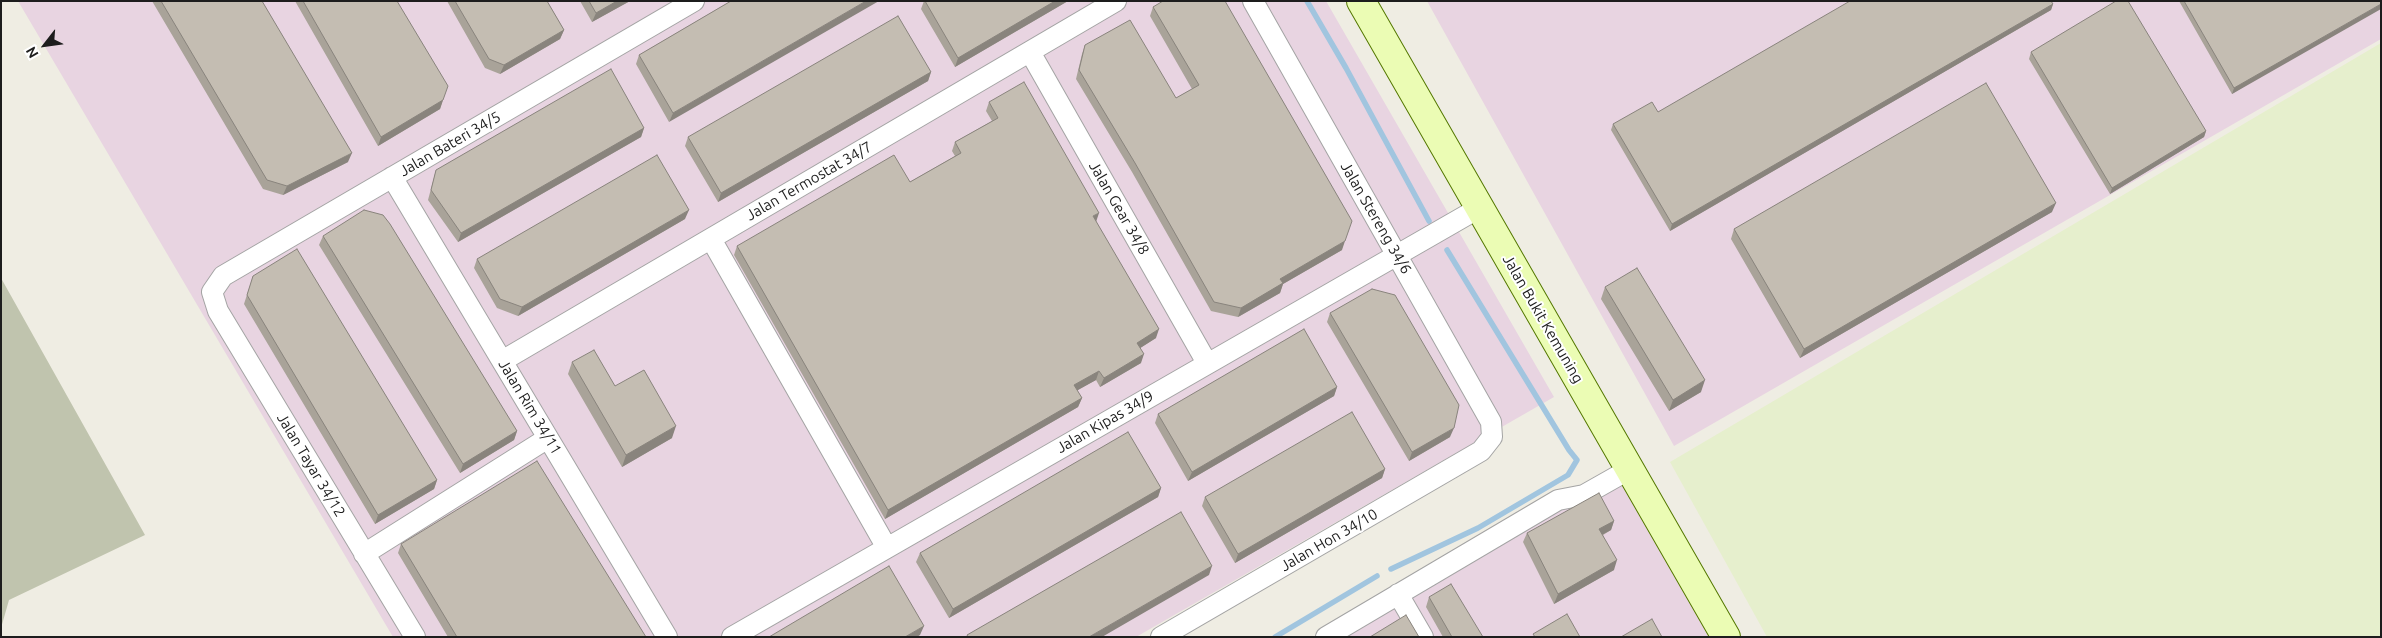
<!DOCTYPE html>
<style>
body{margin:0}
#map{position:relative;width:2382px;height:638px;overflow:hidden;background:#efede3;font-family:Ubuntu,sans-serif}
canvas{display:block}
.frame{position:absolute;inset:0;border:2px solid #1d1d1d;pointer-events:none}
.north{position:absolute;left:20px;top:20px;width:50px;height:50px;-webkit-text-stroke:4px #fff;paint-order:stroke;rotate:240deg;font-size:14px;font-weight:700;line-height:20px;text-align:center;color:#1d1d1d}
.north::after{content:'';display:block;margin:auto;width:18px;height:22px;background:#1d1d1d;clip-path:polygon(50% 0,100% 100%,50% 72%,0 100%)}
</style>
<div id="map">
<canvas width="2382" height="638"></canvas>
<div class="frame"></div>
<div class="north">N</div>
</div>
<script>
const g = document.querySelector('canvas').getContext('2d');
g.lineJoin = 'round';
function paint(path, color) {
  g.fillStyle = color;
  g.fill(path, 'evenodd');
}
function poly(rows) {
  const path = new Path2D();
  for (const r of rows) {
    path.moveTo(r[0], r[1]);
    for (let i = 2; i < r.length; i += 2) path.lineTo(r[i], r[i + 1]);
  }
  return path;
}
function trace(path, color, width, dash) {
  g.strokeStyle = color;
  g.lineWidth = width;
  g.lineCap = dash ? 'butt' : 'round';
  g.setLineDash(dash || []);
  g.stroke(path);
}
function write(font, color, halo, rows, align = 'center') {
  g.font = font + ' Ubuntu,sans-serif';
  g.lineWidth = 4;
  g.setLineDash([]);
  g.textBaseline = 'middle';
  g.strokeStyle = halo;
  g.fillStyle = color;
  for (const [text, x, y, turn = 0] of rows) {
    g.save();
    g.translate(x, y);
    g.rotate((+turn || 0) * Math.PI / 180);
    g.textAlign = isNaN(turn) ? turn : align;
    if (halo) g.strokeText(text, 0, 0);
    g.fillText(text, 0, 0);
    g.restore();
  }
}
paint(poly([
 [18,1,1326,1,1554,397,1136,637,393,637],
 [1427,1,2381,1,2381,39,1674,446],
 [1624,481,1713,637,1338,637,1559,507]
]), '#e8d4e1');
paint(poly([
 [1,278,145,535,9,600,1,628]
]), '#c0c4ae');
paint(poly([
 [2381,43,2381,637,1767,637,1670,462]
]), '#e6efcd');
trace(poly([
 [1307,1,1346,68,1429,221],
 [1391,569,1478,528,1568,475,1577,460,1569,450,1447,250],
 [1275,637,1377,576]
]), '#a1c5df', 5.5);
const minor = poly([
 [1030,52,1207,363],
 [392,177,667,637],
 [711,239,887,548],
 [502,361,1116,1],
 [364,554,548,438],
 [1398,594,1423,637],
 [415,637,218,311,212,292,223,276,694,1],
 [732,637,1479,208],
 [1161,637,1481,451,1492,437,1491,422,1253,1],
 [1326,637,1558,500,1584,495,1630,469]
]);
const secondary = poly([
 [1361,1,1726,637]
]);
trace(minor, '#a4a4a4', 22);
trace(secondary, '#547800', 30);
trace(minor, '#fff', 20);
trace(secondary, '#ebfcb4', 28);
paint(poly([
 [152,1,262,1,348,162,283,195,263,189],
 [295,1,397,1,443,100,440,109,378,146],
 [447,1,547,1,564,30,560,39,500,74,485,68],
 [580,1,630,1,592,22],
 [731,1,669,122,636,64,639,55],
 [924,1,1068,1,955,67,921,9],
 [2179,1,2381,1,2232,94],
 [2053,4,2051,10,1670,231,1611,130,1613,124,1658,112],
 [1153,7,1342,250,1283,284,1280,293,1238,317,1211,311,1132,172,1076,79,1082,54,1085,45,1176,98,1192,89,1150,16],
 [2031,52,2206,131,2204,137,2110,194,2029,59],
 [931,72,928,81,718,202,685,146,688,137],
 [989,102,1096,221,1156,338,1140,348,1141,363,1100,387,1096,380,1077,390,1082,398,1078,407,885,519,734,255,737,246,910,182,955,156,952,151,955,142,992,121,986,111],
 [644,128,641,137,458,242,428,200,436,170],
 [2052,212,1800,358,1731,239,1734,229],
 [685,219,518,316,497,308,474,268,477,259],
 [323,236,517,431,514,440,460,473,319,245],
 [253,276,437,480,434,489,375,524,244,304],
 [1605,287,1701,392,1669,411,1601,299],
 [1330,313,1450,437,1409,461,1327,322],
 [572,362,615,386,672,438,622,467,568,374],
 [1337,387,1334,396,1188,481,1155,423,1158,414],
 [1385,469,1382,478,1235,563,1202,506,1205,497],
 [1161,488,1158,497,949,618,916,562,920,553],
 [1614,521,1611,530,1603,535,1614,570,1554,604,1523,542,1527,533],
 [401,544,646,637,448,637,398,553],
 [1429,597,1483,637,1443,637,1426,607]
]), '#a9a399');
paint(poly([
 [617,1,630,1,592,22,596,13],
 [866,1,879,1,669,122,673,113],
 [1055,1,1068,1,955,67,958,58],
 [2053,4,2051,10,1670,231,1672,224],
 [2381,4,2381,9,2232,94,2234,88],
 [564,30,560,39,500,74,504,65],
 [931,72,928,81,718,202,721,193],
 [443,100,440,109,378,146,381,137],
 [644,128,641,137,458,242,461,233],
 [2206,131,2204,137,2110,194,2112,188],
 [352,153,348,162,283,195,287,186],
 [2056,203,2052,212,1800,358,1804,349],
 [689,210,685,219,518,316,522,307],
 [1099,213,1096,222,1093,216],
 [1345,241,1342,250,1283,284,1280,293,1238,317,1241,308,1280,279],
 [1159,329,1156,338,1134,352,1137,343],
 [1144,354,1141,363,1100,387,1104,378],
 [1099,371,1096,380,1071,394,1074,385],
 [1705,380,1701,392,1669,411,1673,400],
 [1337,387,1334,396,1188,481,1192,472],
 [1082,398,1078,407,885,519,888,510],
 [676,426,672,438,622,467,626,455],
 [1454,428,1450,437,1409,461,1412,452],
 [517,431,514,440,460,473,463,464],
 [1385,469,1382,478,1235,563,1238,554],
 [437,480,434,489,375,524,378,515],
 [1161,488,1158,497,949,618,953,609],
 [1614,521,1611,530,1596,538,1599,529],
 [1617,560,1614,570,1554,604,1558,594],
 [1212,566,1209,575,1102,637,1089,637],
 [924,626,920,635,917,637,905,637]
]), '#89847d');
const building = poly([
 [161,1,262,1,352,153,287,186,267,180,161,1],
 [303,1,397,1,448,86,443,100,381,137,303,1],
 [455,1,547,1,564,30,504,65,489,59,455,1],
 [589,1,617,1,596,13,589,1],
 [731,1,866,1,673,113,639,55,731,1],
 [925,1,1055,1,958,58,925,1],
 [1163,1,1225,1,1352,221,1345,241,1280,279,1283,283,1241,308,1214,302,1135,163,1079,70,1085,45,1130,20,1176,98,1199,85,1153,7,1163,1],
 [1850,1,2051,1,2053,4,1672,224,1613,124,1652,102,1658,112,1850,1],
 [2116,1,2128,1,2206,131,2112,188,2031,52,2116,1],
 [2184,1,2381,1,2381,4,2234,88,2184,1],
 [898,16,931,72,721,193,688,137,898,16],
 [611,69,644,128,461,233,431,190,436,170,611,69],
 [1024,82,1099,213,1093,216,1159,329,1137,343,1144,354,1104,378,1099,371,1074,385,1082,398,888,510,737,246,894,155,910,182,961,153,955,142,998,118,989,102,1024,82],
 [1986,83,2056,203,1804,349,1734,229,1986,83],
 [657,155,689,210,522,307,500,299,477,259,657,155],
 [364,210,383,215,390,224,517,431,463,464,323,236,364,210],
 [297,249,437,480,378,515,247,295,253,276,297,249],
 [1637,268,1705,380,1673,400,1605,287,1637,268],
 [1372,289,1395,295,1459,405,1454,428,1412,452,1330,313,1372,289],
 [1304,329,1337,387,1192,472,1158,414,1304,329],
 [594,350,615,386,644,370,676,426,626,455,572,362,594,350],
 [1352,412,1385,469,1238,554,1205,497,1352,412],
 [1128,432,1161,488,953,609,920,553,1128,432],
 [537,461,646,637,457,637,401,544,537,461],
 [1599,493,1614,521,1599,529,1617,560,1558,594,1527,533,1599,493],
 [1181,512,1212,566,1089,637,968,637,967,635,1181,512],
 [889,566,924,626,905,637,769,637,889,566],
 [1451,584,1483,637,1452,637,1429,597,1451,584],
 [1567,614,1580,637,1535,637,1533,634,1567,614],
 [1406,615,1419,637,1370,637,1406,615],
 [1652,619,1662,637,1621,637,1652,619]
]);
paint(building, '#c4bdb2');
trace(building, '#89847d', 1);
write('15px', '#1d1d1d', '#fff', [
 ["Jalan Bateri 34/5",450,144,-30],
 ["Jalan Termostat 34/7",809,181,-30],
 ["Jalan Gear 34/8",1119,208,60],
 ["Jalan Stereng 34/6",1376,218,60],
 ["Jalan Bukit Kemuning",1543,319,60],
 ["Jalan Rim 34/11",530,407,59],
 ["Jalan Kipas 34/9",1105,422,-30],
 ["Jalan Tayar 34/12",311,465,59],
 ["Jalan Hon 34/10",1329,540,-30]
]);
</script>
